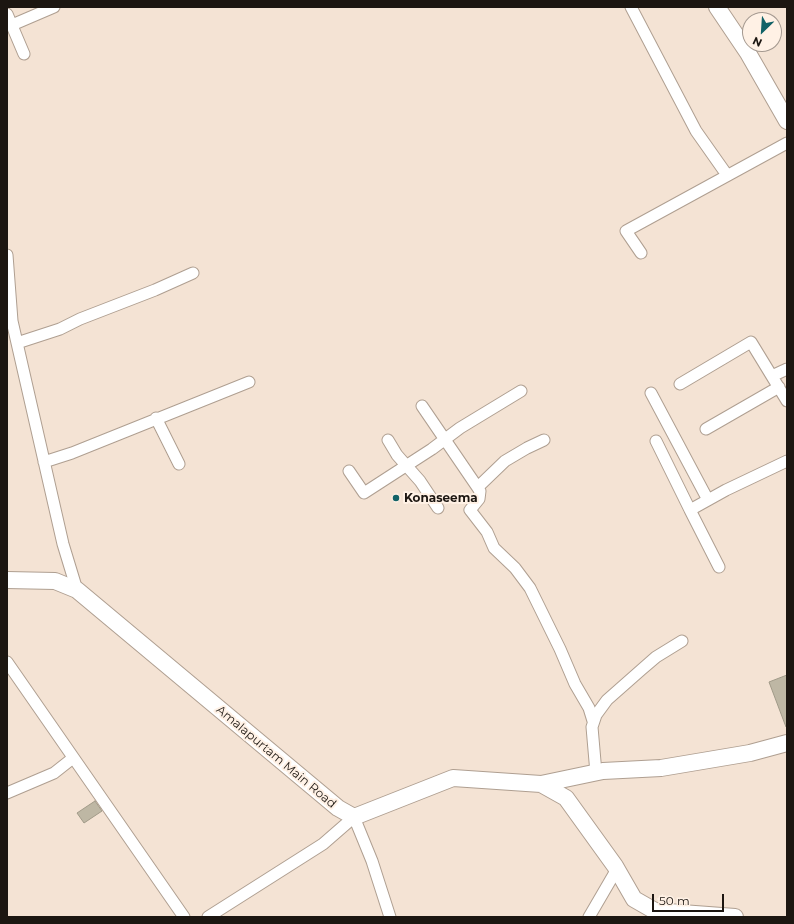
<!DOCTYPE html>
<style>
body{margin:0}
#map{position:relative;width:794px;height:924px;overflow:hidden;background:#f4e3d4;font-family:Montserrat,sans-serif}
canvas{display:block}
.frame{position:absolute;inset:0;border:8px solid #1c1611;pointer-events:none}
.north{position:absolute;left:742px;top:12px;width:40px;height:40px;box-sizing:border-box;background:#fff1e5;border:1px solid #a49990;border-radius:50%;rotate:205deg;font-size:11px;font-weight:700;line-height:16px;text-align:center;color:#1c1611}
.north::after{content:'';display:block;margin:auto;width:14px;height:18px;background:#126267;clip-path:polygon(50% 0,100% 100%,50% 72%,0 100%)}
.scale{position:absolute;left:652px;top:894px;width:72px;height:18px;box-sizing:border-box;border:2px solid #1c1611;border-top:0;padding-left:5px;font-size:12px;line-height:14px;white-space:nowrap;color:#1c1611;-webkit-text-stroke:3px #fff1e5;paint-order:stroke}
</style>
<div id="map">
<canvas width="794" height="924"></canvas>
<div class="frame"></div>
<div class="north">N</div>
<div class="scale">50 m</div>
</div>
<script>
const g = document.querySelector('canvas').getContext('2d');
g.lineJoin = 'round';
function paint(path, color) {
  g.fillStyle = color;
  g.fill(path, 'evenodd');
}
function poly(rows) {
  const path = new Path2D();
  for (const r of rows) {
    path.moveTo(r[0], r[1]);
    for (let i = 2; i < r.length; i += 2) path.lineTo(r[i], r[i + 1]);
  }
  return path;
}
function trace(path, color, width, dash) {
  g.strokeStyle = color;
  g.lineWidth = width;
  g.lineCap = dash ? 'butt' : 'round';
  g.setLineDash(dash || []);
  g.stroke(path);
}
function write(font, color, halo, rows, align = 'center') {
  g.font = font + ' Montserrat,sans-serif';
  g.lineWidth = 4;
  g.setLineDash([]);
  g.textBaseline = 'middle';
  g.strokeStyle = halo;
  g.fillStyle = color;
  for (const [text, x, y, turn = 0] of rows) {
    g.save();
    g.translate(x, y);
    g.rotate((+turn || 0) * Math.PI / 180);
    g.textAlign = isNaN(turn) ? turn : align;
    if (halo) g.strokeText(text, 0, 0);
    g.fillText(text, 0, 0);
    g.restore();
  }
}
const building = poly([
 [787,675,787,727,786,727,769,682,787,675],
 [95,801,102,811,84,823,77,813,95,801]
]);
paint(building, '#beb7a4');
trace(building, '#a09a88', 1);
const street = poly([
 [631,7,696,131,727,175],
 [7,14,24,54],
 [12,25,54,7],
 [641,253,626,231,787,143],
 [7,255,12,321,63,544,77,590],
 [17,343,60,329,80,319,155,290,193,273],
 [772,376,787,369],
 [680,384,751,342,787,401],
 [651,393,708,500],
 [422,406,480,491,479,499,470,510,487,532,494,548,515,568,530,588,560,649,575,684,589,708,593,721],
 [156,418,179,464],
 [706,429,779,387],
 [388,440,397,455,420,481,438,508],
 [656,441,690,510,726,490,787,461],
 [44,462,72,453,249,382],
 [349,471,364,493,432,449,460,428,521,391],
 [478,487,505,461,527,448,544,440],
 [690,510,719,567],
 [7,662,184,917],
 [596,773,592,727,596,715,607,700,641,670,656,657,682,641],
 [7,793,54,773,73,758],
 [208,917,323,844,354,817,372,861,390,917],
 [589,917,617,869]
]);
const secondary = poly([
 [717,7,748,53,787,121],
 [7,580,55,581,77,590,338,808,354,817,453,778,541,784,566,798,615,866,634,899,655,911,735,917],
 [541,784,603,771,661,768,750,753,787,743]
]);
trace(street, '#af9f91', 13);
trace(secondary, '#af9f91', 18);
trace(street, '#fff', 11);
trace(secondary, '#fff', 16);
for (const [x, y, r, color] of [
 [396,498,4,"#126267"]
]) {
  const dot = new Path2D();
  dot.arc(x, y, r, 0, 2 * Math.PI);
  g.fillStyle = color;
  g.fill(dot);
  trace(dot, '#fff1e5', 1.5);
}
write('bold 12px', '#1c1611', '#fff1e5', [
 ["Konaseema",404,498]
], 'left');
write('12px', '#1c1611', '#fff1e5', [
 ["Amalapurtam Main Road",276,757,40]
]);
</script>
